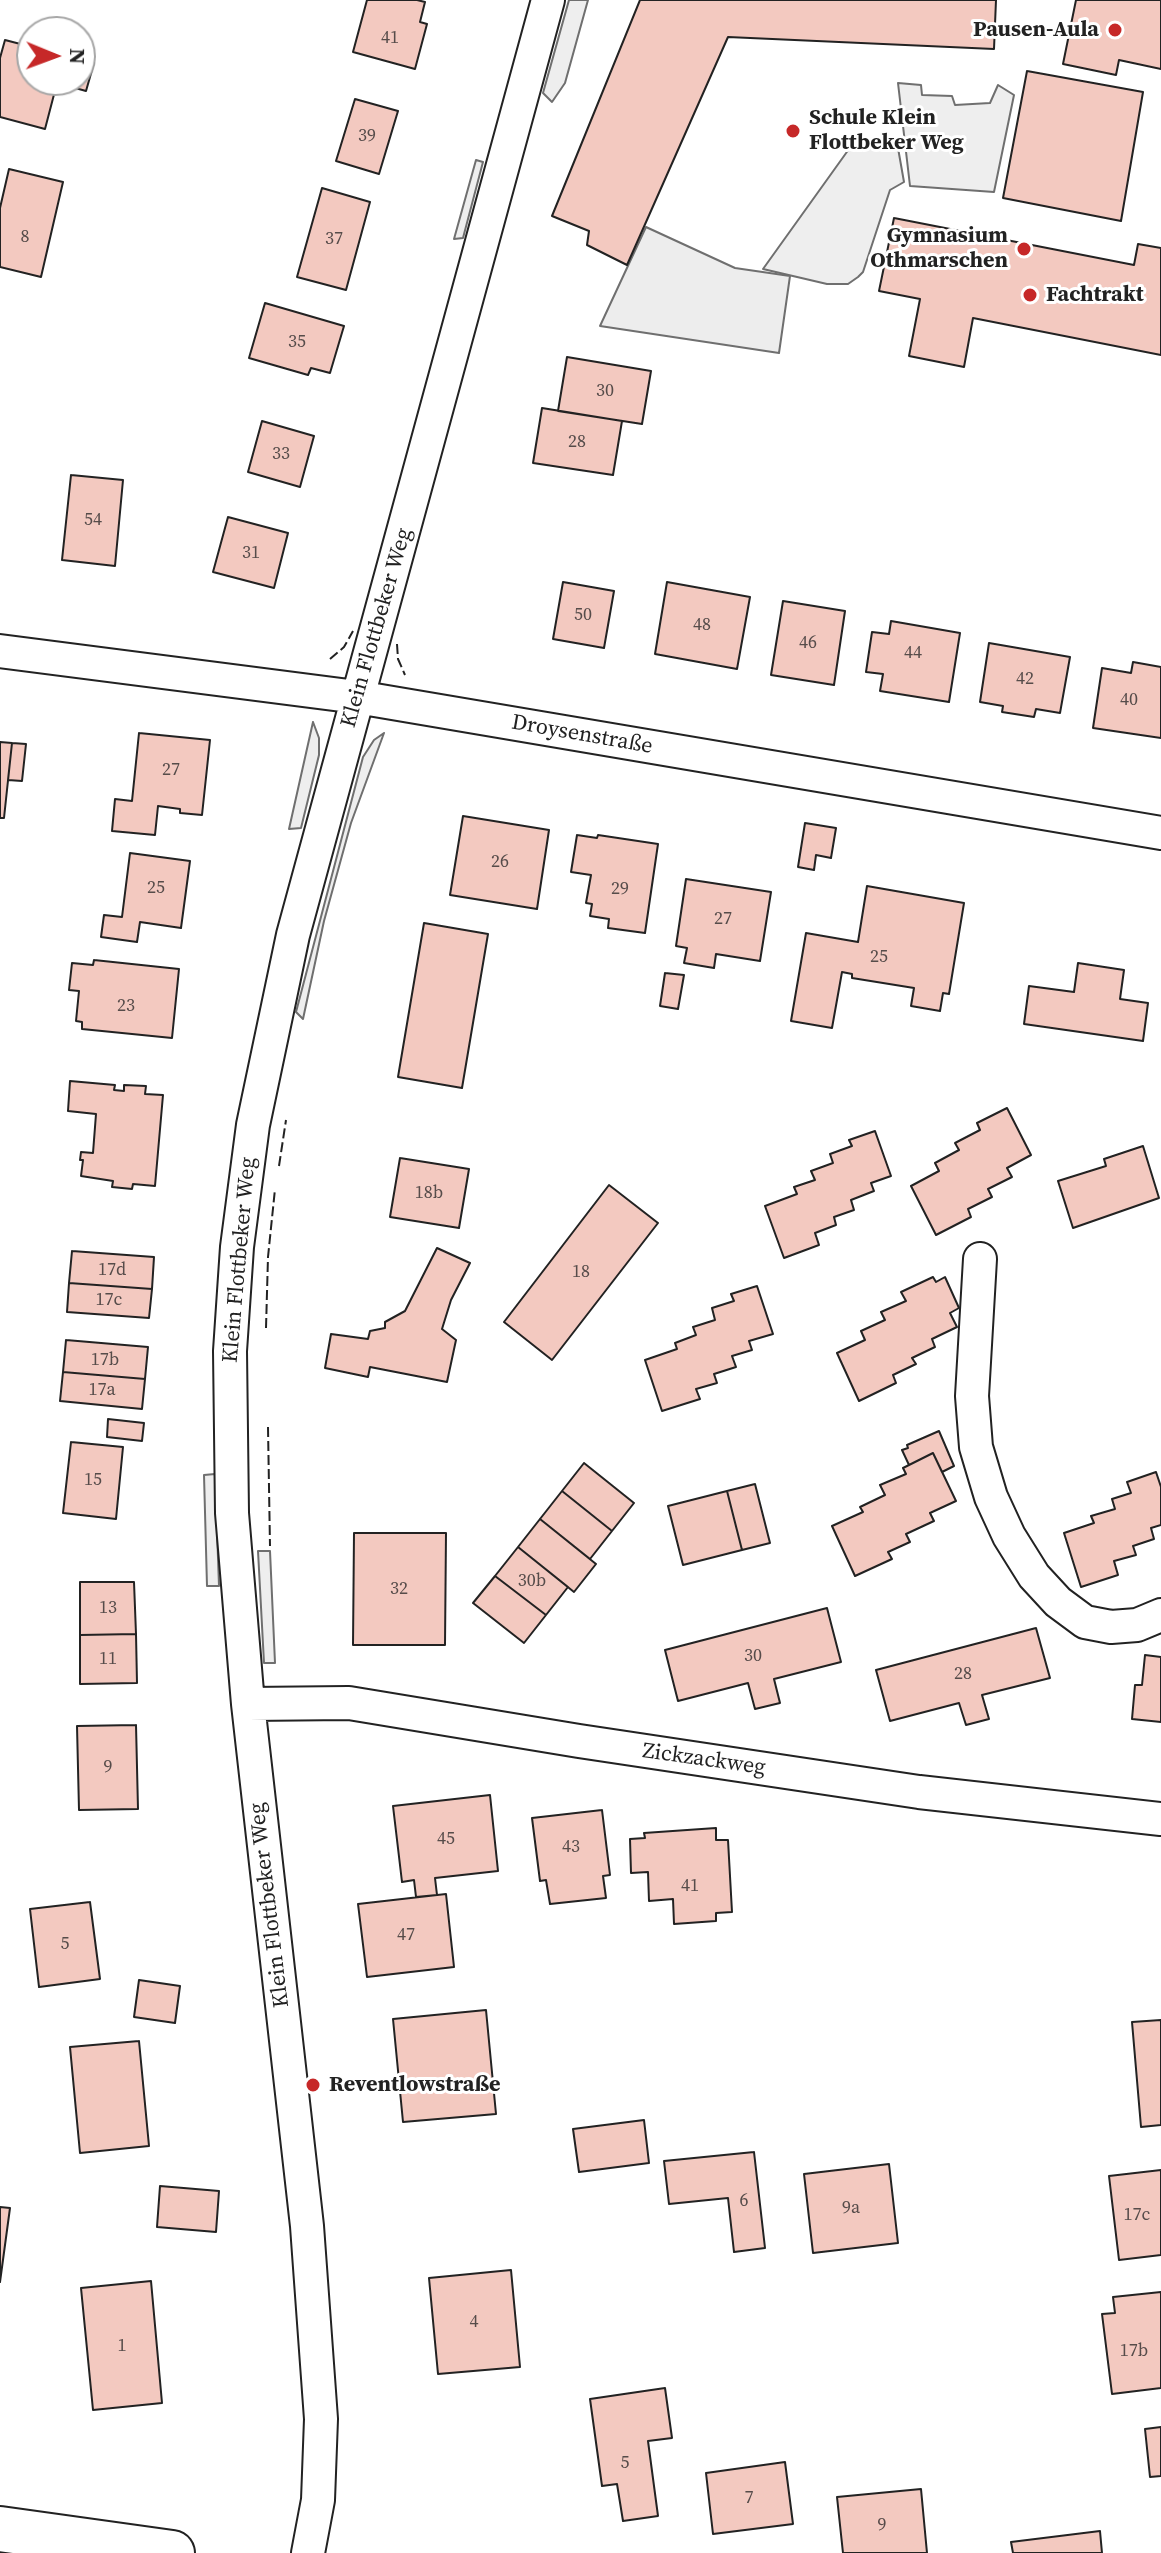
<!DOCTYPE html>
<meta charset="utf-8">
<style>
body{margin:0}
#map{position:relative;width:1161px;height:2553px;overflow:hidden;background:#fff;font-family:"Source Serif 4",serif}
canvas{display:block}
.north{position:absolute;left:16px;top:16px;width:80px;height:80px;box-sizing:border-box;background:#fff;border:2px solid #a7a7a7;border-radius:50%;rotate:91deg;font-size:22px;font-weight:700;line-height:32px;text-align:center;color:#222}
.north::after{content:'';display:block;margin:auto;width:28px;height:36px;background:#c62828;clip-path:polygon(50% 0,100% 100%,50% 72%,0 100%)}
</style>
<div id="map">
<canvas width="1161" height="2553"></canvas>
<div class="north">N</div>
</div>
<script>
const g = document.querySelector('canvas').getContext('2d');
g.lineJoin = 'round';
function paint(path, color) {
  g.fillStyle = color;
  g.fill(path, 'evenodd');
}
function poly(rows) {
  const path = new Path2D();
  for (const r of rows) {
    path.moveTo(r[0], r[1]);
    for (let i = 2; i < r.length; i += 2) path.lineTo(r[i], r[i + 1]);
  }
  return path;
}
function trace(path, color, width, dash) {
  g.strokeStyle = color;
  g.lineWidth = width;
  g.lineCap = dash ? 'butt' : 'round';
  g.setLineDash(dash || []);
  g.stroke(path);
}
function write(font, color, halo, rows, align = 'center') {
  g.font = font + ' "Source Serif 4",serif';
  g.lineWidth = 6;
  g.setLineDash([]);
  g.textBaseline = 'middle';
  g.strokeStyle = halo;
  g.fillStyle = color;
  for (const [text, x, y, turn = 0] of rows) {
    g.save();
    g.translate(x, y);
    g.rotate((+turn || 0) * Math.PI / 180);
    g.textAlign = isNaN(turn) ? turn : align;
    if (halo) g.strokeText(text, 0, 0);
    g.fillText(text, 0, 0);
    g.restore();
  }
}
const green = poly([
 [569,0,588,0,565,83,552,102,543,93,569,0],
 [898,83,921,85,922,95,952,96,955,105,990,103,998,85,1014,95,994,192,910,186,898,83],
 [898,148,904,182,890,190,863,272,858,277,848,284,827,284,763,269,849,149,898,148],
 [476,160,483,162,463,238,454,239,476,160],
 [313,722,319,738,319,755,301,828,289,829,313,722],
 [384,733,351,823,324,921,303,1019,296,1012,363,757,374,740,384,733],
 [215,1474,219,1586,207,1586,204,1475,215,1474],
 [270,1551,275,1663,264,1663,258,1551,270,1551]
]);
paint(green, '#eee');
trace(green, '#6f6f6f', 2);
const parking = poly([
 [646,227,735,268,790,276,779,353,600,326,646,227]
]);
paint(parking, '#ededed');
trace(parking, '#6f6f6f', 2);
const building = poly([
 [367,0,417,0,425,2,420,22,427,24,415,69,353,52,367,0],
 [640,0,996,0,994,49,728,37,627,265,587,245,589,231,552,216,640,0],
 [1076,0,1161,0,1161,69,1119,60,1116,75,1063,64,1076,0],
 [5,40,32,47,32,80,80,80,80,60,94,63,86,91,57,83,45,129,0,117,0,58,5,40],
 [1027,71,1143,92,1121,221,1003,198,1027,71],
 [355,99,398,111,379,174,336,161,355,99],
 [9,169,63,182,41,277,0,267,0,208,9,169],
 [322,188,370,202,346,290,297,277,322,188],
 [894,218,1134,265,1138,244,1161,248,1161,355,973,318,964,367,909,356,920,299,879,291,894,218],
 [265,303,344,326,330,373,311,368,308,375,249,358,265,303],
 [567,357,651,371,642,424,558,411,567,357],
 [542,408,622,421,613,475,533,463,542,408],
 [262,421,314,436,300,487,248,472,262,421],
 [71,475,123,480,115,566,62,560,71,475],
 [228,517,288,533,274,588,213,572,228,517],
 [563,582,614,591,604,648,553,639,563,582],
 [667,582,750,597,737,669,655,654,667,582],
 [783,601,845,611,834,685,771,675,783,601],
 [891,621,960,633,949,702,880,691,883,674,866,672,872,632,889,634,891,621],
 [989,643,1070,657,1060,713,1036,709,1034,717,1002,712,1003,706,980,702,989,643],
 [1133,662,1161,667,1161,738,1093,728,1102,668,1131,673,1133,662],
 [139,733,210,740,202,815,180,813,180,809,158,806,155,835,112,831,115,799,132,801,139,733],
 [0,742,12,743,4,818,0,818,0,742],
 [12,743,26,744,22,781,8,780,12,743],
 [463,816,549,830,537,909,450,895,463,816],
 [805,823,836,828,831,858,816,855,814,870,798,867,805,823],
 [577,835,597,838,598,835,658,844,645,933,608,928,609,919,590,916,592,904,586,903,591,875,571,872,577,835],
 [130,853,190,861,181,928,140,922,137,942,101,937,104,915,122,917,130,853],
 [686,879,771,892,760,961,716,954,714,968,684,963,687,948,676,946,686,879],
 [867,886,964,903,949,994,943,993,940,1011,911,1006,914,988,852,978,852,974,842,972,832,1028,791,1021,806,933,858,942,867,886],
 [424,923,488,934,462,1088,398,1077,424,923],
 [94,960,179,969,172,1038,82,1029,82,1022,76,1021,79,991,69,990,72,963,93,965,94,960],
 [1078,963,1124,970,1120,999,1148,1003,1143,1041,1024,1024,1029,986,1074,992,1078,963],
 [665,973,684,975,678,1009,660,1006,665,973],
 [70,1081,115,1085,114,1090,124,1091,124,1085,146,1086,145,1094,163,1095,155,1186,133,1184,132,1189,112,1187,113,1181,81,1176,83,1160,80,1160,81,1152,93,1153,96,1114,68,1111,70,1081],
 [1007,1108,1031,1155,1007,1168,1012,1177,988,1189,992,1197,968,1209,971,1217,936,1235,911,1186,939,1171,935,1163,959,1150,955,1143,980,1130,977,1123,1007,1108],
 [875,1131,891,1176,871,1183,874,1191,851,1200,854,1210,834,1217,836,1225,815,1233,819,1245,784,1258,765,1206,797,1194,794,1187,815,1180,811,1171,833,1163,830,1154,852,1146,849,1140,875,1131],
 [1143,1146,1159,1198,1073,1228,1058,1181,1106,1166,1104,1159,1143,1146],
 [400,1158,469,1169,459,1228,390,1217,400,1158],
 [609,1185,658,1223,552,1360,504,1322,609,1185],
 [437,1248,470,1263,451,1300,442,1329,456,1340,447,1382,370,1367,368,1377,325,1368,331,1334,368,1339,370,1331,385,1328,385,1322,405,1311,437,1248],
 [72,1251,154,1257,152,1289,69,1283,72,1251],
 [933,1277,936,1282,945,1277,959,1308,950,1313,957,1327,932,1339,935,1347,912,1358,916,1364,893,1375,896,1383,859,1401,837,1353,865,1340,861,1331,885,1320,881,1312,906,1301,901,1292,933,1277],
 [69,1283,152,1289,149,1318,67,1312,69,1283],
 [757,1286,773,1334,749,1341,752,1350,732,1356,736,1367,714,1374,717,1383,696,1389,700,1399,662,1411,645,1360,677,1349,675,1343,696,1335,693,1327,715,1320,712,1308,734,1301,731,1294,757,1286],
 [66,1340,148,1347,145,1379,63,1372,66,1340],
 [63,1372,145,1379,142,1409,60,1401,63,1372],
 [108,1419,144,1423,142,1441,107,1437,108,1419],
 [939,1431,954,1466,942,1472,933,1453,909,1465,902,1450,908,1448,907,1445,939,1431],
 [71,1442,123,1447,116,1519,63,1513,71,1442],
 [933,1453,956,1501,930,1513,934,1521,906,1534,910,1542,888,1552,892,1559,855,1576,832,1526,863,1512,860,1507,885,1495,880,1485,906,1474,903,1468,933,1453],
 [584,1463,634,1503,612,1531,562,1491,584,1463],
 [1156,1472,1161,1487,1161,1525,1151,1528,1154,1539,1133,1546,1136,1555,1114,1561,1118,1575,1081,1587,1064,1533,1094,1523,1091,1516,1115,1509,1112,1499,1131,1493,1127,1482,1156,1472],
 [755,1484,770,1543,742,1550,727,1491,755,1484],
 [562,1491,612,1531,590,1559,540,1519,562,1491],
 [727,1491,742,1550,683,1565,668,1506,727,1491],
 [540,1519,596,1564,574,1592,518,1547,540,1519],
 [354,1533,446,1533,445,1645,353,1645,354,1533],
 [518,1547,568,1587,546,1615,495,1576,518,1547],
 [495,1576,546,1615,524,1643,473,1603,495,1576],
 [80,1582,134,1582,136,1634,80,1635,80,1582],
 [827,1608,841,1662,774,1679,780,1703,755,1709,748,1683,678,1701,665,1650,827,1608],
 [1036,1628,1050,1678,982,1695,989,1719,966,1725,959,1703,890,1721,876,1670,1036,1628],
 [136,1634,137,1683,80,1684,80,1635,136,1634],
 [1145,1655,1161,1657,1161,1722,1132,1719,1135,1685,1142,1685,1145,1655],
 [136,1725,138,1809,79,1810,77,1726,136,1725],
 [490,1795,498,1871,435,1878,437,1895,416,1897,414,1880,402,1882,393,1806,490,1795],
 [602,1810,610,1875,603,1876,606,1898,550,1904,546,1880,540,1881,532,1818,602,1810],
 [716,1828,716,1840,728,1840,732,1912,716,1913,716,1921,674,1924,673,1899,649,1901,648,1872,631,1873,630,1839,645,1838,644,1833,716,1828],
 [446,1894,454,1967,367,1977,358,1904,446,1894],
 [90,1902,100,1979,39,1987,30,1909,90,1902],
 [139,1980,180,1986,175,2023,134,2017,139,1980],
 [486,2010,496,2114,403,2122,393,2019,486,2010],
 [1161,2020,1161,2125,1141,2127,1132,2022,1161,2020],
 [139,2041,149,2146,80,2153,70,2047,139,2041],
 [644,2120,649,2163,579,2172,573,2129,644,2120],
 [754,2152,765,2248,734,2252,728,2198,669,2204,664,2161,754,2152],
 [889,2164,898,2243,813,2253,804,2174,889,2164],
 [1161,2170,1161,2255,1119,2260,1109,2176,1161,2170],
 [160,2186,219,2191,216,2232,157,2227,160,2186],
 [0,2207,10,2208,0,2282,0,2207],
 [511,2270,520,2367,438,2374,429,2278,511,2270],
 [151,2281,162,2403,93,2410,81,2288,151,2281],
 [1161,2292,1161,2388,1112,2394,1102,2314,1115,2313,1113,2297,1161,2292],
 [665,2388,672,2438,648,2441,658,2516,623,2521,617,2484,602,2486,590,2399,665,2388],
 [1161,2427,1161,2476,1150,2477,1145,2429,1161,2427],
 [785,2462,793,2524,713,2534,706,2473,785,2462],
 [921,2489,927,2553,843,2553,837,2497,921,2489],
 [1100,2531,1102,2553,1013,2553,1011,2542,1100,2531]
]);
paint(building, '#f3c9c0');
trace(building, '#222', 2);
const street = poly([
 [0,651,357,697,1161,833],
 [980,1259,972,1396,976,1447,991,1497,1009,1536,1034,1576,1058,1602,1085,1622,1111,1627,1137,1625,1161,1615],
 [248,1704,349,1703,579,1741,919,1792,1161,1819],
 [308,2553,318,2500,321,2419,307,2226,248,1704,232,1513,230,1351,237,1247,253,1125,293,935,548,0]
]);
const secondary = poly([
 [0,2529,172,2553]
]);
trace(street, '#222', 36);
trace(secondary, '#222', 48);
trace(street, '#fff', 32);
trace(secondary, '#fff', 44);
trace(poly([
 [397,644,398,659,405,675],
 [330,659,344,647,353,631],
 [279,1166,286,1120],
 [266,1328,268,1257,275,1189],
 [268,1427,270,1546]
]), '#222', 2, [10, 4]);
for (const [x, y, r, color] of [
 [1115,30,8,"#c62828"],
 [793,131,8,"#c62828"],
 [1024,249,8,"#c62828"],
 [1030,295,8,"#c62828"],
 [313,2085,8,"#c62828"]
]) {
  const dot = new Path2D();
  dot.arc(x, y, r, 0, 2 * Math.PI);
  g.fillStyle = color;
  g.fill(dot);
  trace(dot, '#fff', 3);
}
write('18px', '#564c4a', null, [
 ["41",390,38],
 ["39",367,136],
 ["8",25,237],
 ["37",334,239],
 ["35",297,342],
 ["30",605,391],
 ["28",577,442],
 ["33",281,454],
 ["54",93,520],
 ["31",251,553],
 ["50",583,615],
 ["48",702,625],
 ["46",808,643],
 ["44",913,653],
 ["42",1025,679],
 ["40",1129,700],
 ["27",171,770],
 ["26",500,862],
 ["25",156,888],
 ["29",620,889],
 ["27",723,919],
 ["25",879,957],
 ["23",126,1006],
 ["18b",429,1193],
 ["17d",112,1270],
 ["18",581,1272],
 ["17c",109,1300],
 ["17b",105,1360],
 ["17a",102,1390],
 ["15",93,1480],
 ["30b",532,1581],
 ["32",399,1589],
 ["13",108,1608],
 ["30",753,1656],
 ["11",108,1659],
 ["28",963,1674],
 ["9",108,1767],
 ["45",446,1839],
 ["43",571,1847],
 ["41",690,1886],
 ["47",406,1935],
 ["5",65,1944],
 ["6",744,2201],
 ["9a",851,2208],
 ["17c",1137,2215],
 ["4",474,2322],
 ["1",122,2346],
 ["17b",1134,2351],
 ["5",625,2463],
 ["7",749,2498],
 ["9",882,2525]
]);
write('bold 22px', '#222', '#fff', [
 ["Pausen-Aula",1099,30,"right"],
 ["Schule Klein",809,118],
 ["Flottbeker Weg",809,143],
 ["Gymnasium",1008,236,"right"],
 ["Othmarschen",1008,261,"right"],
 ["Fachtrakt",1046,295],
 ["Reventlowstraße",329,2085]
], 'left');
write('22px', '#222', '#fff', [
 ["Klein Flottbeker Weg",377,628,-74],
 ["Droysenstraße",582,735,10],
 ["Klein Flottbeker Weg",240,1260,-85],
 ["Zickzackweg",704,1760,8],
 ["Klein Flottbeker Weg",270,1905,-97]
]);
</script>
